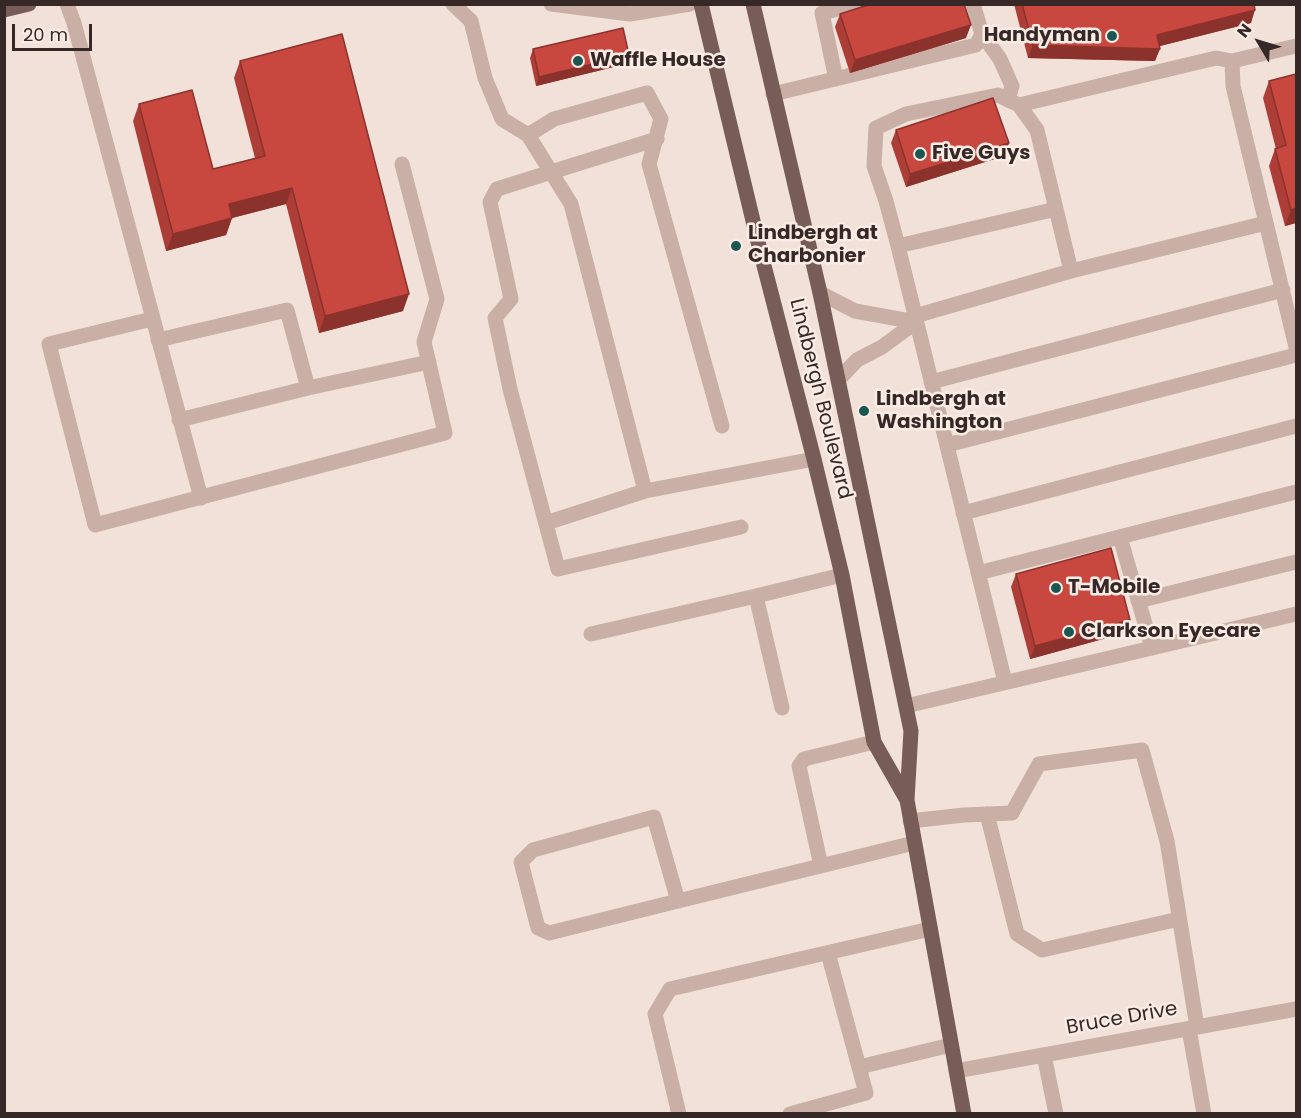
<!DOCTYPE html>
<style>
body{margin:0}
#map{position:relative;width:1301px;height:1118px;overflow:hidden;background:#f1e1d9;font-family:Poppins,sans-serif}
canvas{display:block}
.frame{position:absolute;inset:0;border:6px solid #352826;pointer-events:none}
.north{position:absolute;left:1229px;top:12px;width:60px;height:60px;-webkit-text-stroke:4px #f9ece5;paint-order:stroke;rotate:308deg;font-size:16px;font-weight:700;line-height:24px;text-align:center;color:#352826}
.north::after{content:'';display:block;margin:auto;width:21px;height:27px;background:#352826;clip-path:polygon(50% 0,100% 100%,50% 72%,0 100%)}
.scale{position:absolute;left:12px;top:24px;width:80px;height:27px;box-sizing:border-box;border:3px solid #352826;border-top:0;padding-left:8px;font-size:18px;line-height:21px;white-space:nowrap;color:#352826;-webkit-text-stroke:4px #f9ece5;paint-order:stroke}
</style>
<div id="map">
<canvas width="1301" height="1118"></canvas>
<div class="frame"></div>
<div class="north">N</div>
<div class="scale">20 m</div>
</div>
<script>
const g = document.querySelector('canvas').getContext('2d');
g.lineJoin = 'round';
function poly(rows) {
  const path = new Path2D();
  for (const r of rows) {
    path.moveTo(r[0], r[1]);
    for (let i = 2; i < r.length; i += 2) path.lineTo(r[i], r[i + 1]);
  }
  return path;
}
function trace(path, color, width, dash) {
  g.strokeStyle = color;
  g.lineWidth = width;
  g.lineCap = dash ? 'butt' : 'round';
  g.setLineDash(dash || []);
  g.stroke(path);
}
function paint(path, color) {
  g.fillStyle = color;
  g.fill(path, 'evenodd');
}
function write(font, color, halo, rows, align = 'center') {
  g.font = font + ' Poppins,sans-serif';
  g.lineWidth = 5;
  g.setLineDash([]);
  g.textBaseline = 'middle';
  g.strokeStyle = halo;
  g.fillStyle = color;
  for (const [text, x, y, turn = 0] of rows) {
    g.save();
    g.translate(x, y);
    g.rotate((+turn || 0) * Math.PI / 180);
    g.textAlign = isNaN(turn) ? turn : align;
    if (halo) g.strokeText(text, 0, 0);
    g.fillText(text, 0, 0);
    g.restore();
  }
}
trace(poly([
 [67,4,74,23,201,498],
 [453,4,471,21,485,78,502,119,528,135,571,204,645,491],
 [551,4,630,14,690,4],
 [982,34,1000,59,1012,86,1008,100],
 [1296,46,1232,61,1233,86,1296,347],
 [836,79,822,13,858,4],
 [773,94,976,45,982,34,973,4],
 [1019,105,1037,130,1071,271],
 [528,135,554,119,647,93,661,119,649,164,722,426],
 [657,139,497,189,490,202,511,299,495,318,510,389,558,569,741,527],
 [898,246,1056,209],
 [820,293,855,311,916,322,882,347,857,360,838,380],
 [915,316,1071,271,1266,223],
 [152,319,49,344,95,525,445,433,424,342,437,299,402,164],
 [158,340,287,310,308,388,429,362],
 [931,382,1283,290],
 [179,420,308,388],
 [947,445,1296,355],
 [963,513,1296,426],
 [546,523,645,491,814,459],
 [1120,537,1152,648],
 [978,573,1296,492],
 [756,596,842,575],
 [1138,601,1296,562],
 [591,634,756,596,782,708],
 [1005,682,898,246,886,201,874,166,876,128,906,114,998,95,1019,105,1216,58,1232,61],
 [906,706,1296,614],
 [987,814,1017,934,1042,950,1179,919],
 [910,821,964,815,1012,813,1039,764,1142,750,1167,841,1197,1027],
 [821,866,799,766,804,759,874,742],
 [678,901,654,817,533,850,521,862,538,928,549,933,678,901,914,843],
 [1189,1029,1204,1114],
 [1044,1055,1056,1114],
 [859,1067,951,1045],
 [956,1071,1296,1009],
 [679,1114,655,1014,670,989,930,929],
 [790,1114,866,1093,828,953]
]), '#c9afa5', 15);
trace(poly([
 [701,4,760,250,814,459,842,575,874,742,907,800],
 [753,4,820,293,911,731,907,800,964,1114],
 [4,10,29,4]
]), '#775c57', 15);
paint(poly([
 [1014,4,1254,4,1251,23,1160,46,1155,61,1028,58],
 [840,14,966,38,850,73,835,27],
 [533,49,626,64,536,86,530,58],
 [240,61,403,311,319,333,286,204,232,218,226,235,166,251,133,121,139,104,213,169,255,158,234,78],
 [1296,74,1296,223,1285,226,1269,166,1275,149,1276,149,1263,98,1269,81],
 [896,130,1009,143,1004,156,906,187,891,143],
 [1016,574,1125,633,1030,659,1011,587]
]), '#ac3e37');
paint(poly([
 [1255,10,1251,23,1152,48,1157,35],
 [971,25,966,38,850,73,855,60],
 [1033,45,1160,49,1155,61,1028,58],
 [629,55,626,64,536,86,539,77],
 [1009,143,1004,156,906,187,910,174],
 [292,188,286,204,232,218,226,235,166,251,173,234,229,204],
 [1296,208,1296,223,1285,226,1291,210],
 [409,294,403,311,319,333,325,316],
 [1130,620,1125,633,1030,659,1035,646]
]), '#8c322d');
const building = poly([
 [871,4,964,4,971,25,855,60,840,14,871,4],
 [1022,4,1254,4,1255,10,1157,35,1160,49,1033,45,1022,4],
 [623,28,629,55,539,77,533,49,623,28],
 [342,34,409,294,325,316,292,188,229,204,232,218,173,234,139,104,192,90,213,169,265,156,240,61,342,34],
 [1296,74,1296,208,1291,210,1275,149,1286,145,1269,81,1296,74],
 [993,98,1009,143,910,174,896,130,993,98],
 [1111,548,1130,620,1035,646,1016,574,1111,548]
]);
paint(building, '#c84840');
trace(building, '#8c322d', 1.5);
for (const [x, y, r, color] of [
 [1112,36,6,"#1b5750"],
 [578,61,6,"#1b5750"],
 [920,154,6,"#1b5750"],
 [736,246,6,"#1b5750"],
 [864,411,6,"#1b5750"],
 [1056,588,6,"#1b5750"],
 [1069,632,6,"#1b5750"]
]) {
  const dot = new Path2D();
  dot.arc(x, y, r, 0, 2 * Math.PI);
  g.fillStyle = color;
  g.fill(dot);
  trace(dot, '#f9ece5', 2);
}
write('bold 20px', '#352826', '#f9ece5', [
 ["Handyman",1100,36,"right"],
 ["Waffle House",590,61],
 ["Five Guys",932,154],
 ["Lindbergh at",748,234],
 ["Charbonier",748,257],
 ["Lindbergh at",876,400],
 ["Washington",876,423],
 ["T-Mobile",1068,588],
 ["Clarkson Eyecare",1081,632]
], 'left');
write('20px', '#352826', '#f9ece5', [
 ["Lindbergh Boulevard",820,399,76],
 ["Bruce Drive",1122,1019,-10]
]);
</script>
